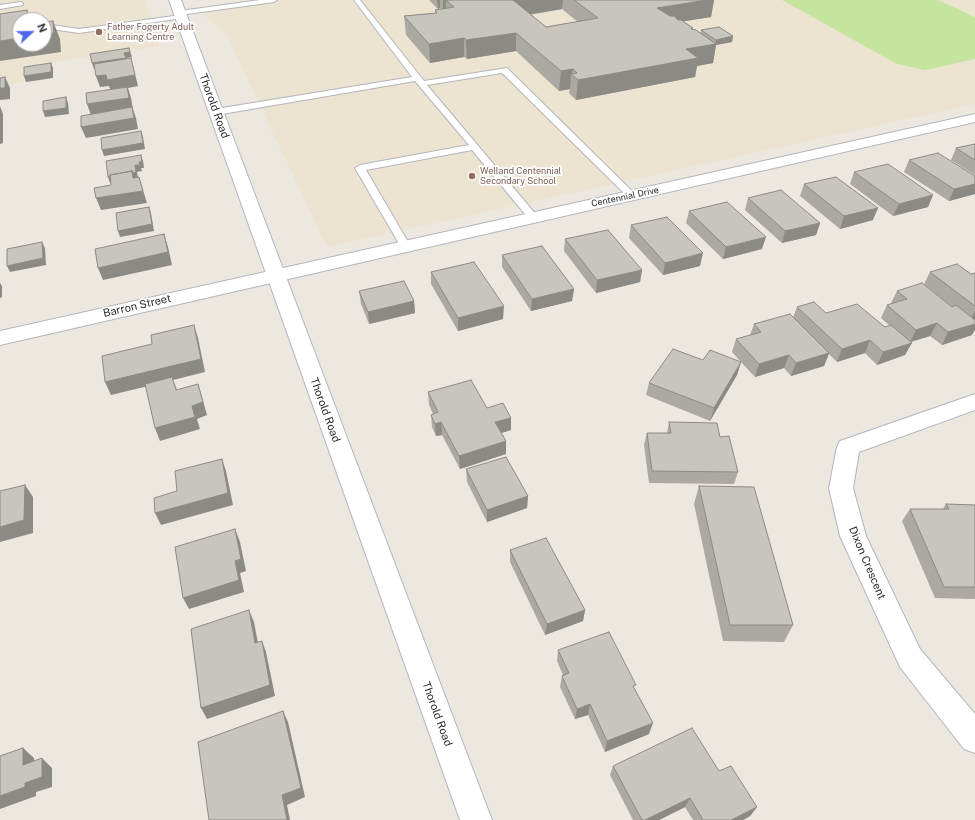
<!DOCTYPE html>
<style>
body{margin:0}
#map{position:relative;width:975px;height:820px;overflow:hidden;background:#ece7df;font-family:"Public Sans",sans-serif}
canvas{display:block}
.north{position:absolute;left:12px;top:12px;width:40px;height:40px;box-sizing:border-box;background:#fff;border:1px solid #ababab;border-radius:50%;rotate:68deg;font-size:11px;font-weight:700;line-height:16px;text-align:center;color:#2c2c2c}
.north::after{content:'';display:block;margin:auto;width:14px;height:18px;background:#4f69ea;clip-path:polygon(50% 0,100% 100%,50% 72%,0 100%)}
</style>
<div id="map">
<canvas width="975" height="820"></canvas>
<div class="north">N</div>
</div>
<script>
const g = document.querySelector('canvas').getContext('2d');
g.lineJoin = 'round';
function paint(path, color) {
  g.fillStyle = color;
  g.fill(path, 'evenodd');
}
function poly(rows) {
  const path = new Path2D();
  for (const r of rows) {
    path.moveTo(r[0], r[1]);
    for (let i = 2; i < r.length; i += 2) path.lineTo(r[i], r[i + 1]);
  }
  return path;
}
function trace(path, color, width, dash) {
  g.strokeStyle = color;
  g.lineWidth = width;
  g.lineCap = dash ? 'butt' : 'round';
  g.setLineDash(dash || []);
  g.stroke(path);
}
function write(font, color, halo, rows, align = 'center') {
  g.font = font + ' "Public Sans",sans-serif';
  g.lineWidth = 3.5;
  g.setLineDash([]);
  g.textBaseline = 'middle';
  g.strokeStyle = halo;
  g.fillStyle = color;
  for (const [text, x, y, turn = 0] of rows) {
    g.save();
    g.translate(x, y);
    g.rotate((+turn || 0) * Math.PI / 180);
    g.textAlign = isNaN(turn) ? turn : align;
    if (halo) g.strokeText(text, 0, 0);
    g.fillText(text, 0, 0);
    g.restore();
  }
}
paint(poly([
 [0,0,145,0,159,46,25,66,24,82,0,86],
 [20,20,44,20,44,44,20,44],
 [272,0,975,0,975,104,327,247,227,35,199,10]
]), '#ece3d1');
paint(poly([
 [782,0,938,0,975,17,975,59,925,70,897,64]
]), '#c5e49e');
const service = poly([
 [260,0,277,0,274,2,180,15,177,13,180,11,260,0],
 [354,0,360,0,424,81,507,68,635,194,637,196,635,198,629,198,502,73,427,85,538,217,533,220,529,219,472,150,366,170,411,247,406,250,401,247,355,168,360,165,469,145,415,81,216,115,213,114,212,112,213,110,216,109,412,77,354,0],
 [21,2,23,3,23,5,0,9,0,5,21,2],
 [181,15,183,16,183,18,79,33,44,28,44,24,79,29,181,15]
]);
const minor = poly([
 [975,114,975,122,0,345,0,331,975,114],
 [975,394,975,410,859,452,853,488,866,536,920,649,975,714,975,753,964,749,900,667,840,536,829,488,837,447,840,441,975,394]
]);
const tertiary = poly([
 [169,0,181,0,492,820,460,820,169,0]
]);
trace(service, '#b3b5be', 2);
trace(minor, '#b3b5be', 2);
trace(tertiary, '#b3b5be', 2);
paint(service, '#fff');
paint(minor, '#fff');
paint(tertiary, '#fff');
paint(poly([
 [429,0,714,0,711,17,683,21,693,28,693,29,701,33,701,30,733,36,732,42,716,45,713,63,697,66,695,77,576,100,569,93,570,89,559,91,516,51,467,59,464,57,430,63,406,35,404,16,435,13,435,10,441,9,440,8,438,9],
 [562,9,578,22,546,27,530,15],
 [975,144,975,175,951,160,956,148],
 [909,160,975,184,975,194,949,201,904,172],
 [854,172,933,195,928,207,893,216,850,184],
 [804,184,873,220,840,229,800,196],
 [748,198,820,223,816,235,782,243,745,210],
 [689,211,762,249,723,259,686,223],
 [631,225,700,266,663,275,629,238],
 [565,239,642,270,640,282,596,293,564,251],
 [502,255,574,289,572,301,531,311,502,267],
 [431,272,503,319,458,331,431,284],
 [930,272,971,274,975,273,975,319,974,319,972,335,942,345,930,336,911,342,905,355,877,365,865,353,837,362,829,354,824,366,791,376,784,368,755,377,741,362,737,375,710,421,646,395,649,383,703,360,741,362,732,352,736,339,750,335,754,324,793,318,797,307,826,313,885,327,890,326,881,318,887,305,891,303,897,291,952,307,924,284],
 [359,291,414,301,415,313,369,324,361,304],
 [428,392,487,408,511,418,511,430,501,433,506,441,506,454,460,469,442,435,436,436,432,427,431,415,433,414,429,405],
 [669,422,720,437,738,472,734,484,649,483,644,445,647,433,667,433],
 [466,469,528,496,527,508,487,522,467,482],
 [699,486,793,625,784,642,723,641,694,504],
 [946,504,975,505,975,599,935,598,902,521,910,509,943,509],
 [510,550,585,610,583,621,545,635,510,562],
 [558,650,635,689,649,734,605,752,588,715,575,719,560,687,562,676,563,675,557,661],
 [613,766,719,771,757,807,750,816,743,820,693,820,685,807,659,820,633,820,610,775]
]), '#aca9a3');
paint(poly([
 [437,0,440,0,440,8,438,9],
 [443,0,446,0,446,14,443,14],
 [512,0,563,0,562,9,512,17],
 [707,0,714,0,711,17,655,26,657,8],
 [27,10,31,20,27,20],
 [53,21,60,39,61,52,0,61,0,41,20,38,20,44,44,44,44,27],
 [516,33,516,51,467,59,466,40],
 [733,36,732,42,716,45,713,63,697,66,695,77,576,100,578,80,686,49,715,44,716,40],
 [464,38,464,57,430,63,429,44],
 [129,48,132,57,126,58,127,64,94,69,92,63,124,53],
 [131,58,138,86,128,88,131,98,133,109,136,118,138,129,86,138,81,127,91,115,87,104,111,91,109,86,100,87,96,76],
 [51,63,53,68,53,78,26,82,24,76],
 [573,69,572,75,571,74,570,89,559,91,561,71],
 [5,77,10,88,10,99,0,100,0,88],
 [66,97,68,103,69,114,45,117,43,111],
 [0,106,3,114,3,143,0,144],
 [141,131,143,137,145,149,104,156,102,150],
 [141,155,143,161,144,168,141,168,142,171,137,172,138,178,110,183,108,177,135,165],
 [139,177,147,203,101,210,96,198],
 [975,184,975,194,949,201,954,189],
 [933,195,928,207,893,216,899,204],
 [149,207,151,213,154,231,120,237,118,231],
 [878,208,873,220,840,229,844,216],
 [820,223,816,235,782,243,785,231],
 [164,234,168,247,172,265,103,280,98,268],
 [766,237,762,249,723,259,726,247],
 [42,242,45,248,46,265,10,272,7,266],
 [703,253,700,266,663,275,665,263],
 [642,270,640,282,596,293,597,280],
 [0,283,2,286,2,297,0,298],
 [574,289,572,301,531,311,532,299],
 [414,301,415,313,369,324,368,312],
 [504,306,503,319,458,331,458,318],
 [975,311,975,319,970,320],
 [937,323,930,336,910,342,916,330],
 [975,324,975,330,972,335,942,345,948,332],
 [194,325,198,338,205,372,173,380,177,390,176,390,173,380,111,395,105,382],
 [870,340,865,353,837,362,842,349],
 [912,343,905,355,877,365,883,352],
 [829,353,824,366,791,376,796,363],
 [789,355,784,368,755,377,759,364],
 [741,362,737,375,710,421,714,408],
 [198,384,202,397,207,415,197,419,200,429,160,441,155,428],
 [511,418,511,430,495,435,495,422],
 [441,422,442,435,436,436,435,424],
 [506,441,506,454,460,469,459,456],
 [222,459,226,471,233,505,161,525,155,513],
 [25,485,33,497,33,533,0,542,0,527],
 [528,496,527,508,487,522,487,510],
 [235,529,240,542,246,571,240,573,244,592,189,609,183,598,235,561],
 [249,610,254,622,260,654,255,643],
 [585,610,583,621,545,635,547,624],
 [262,641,266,652,275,696,207,719,201,708],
 [590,704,588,715,575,719,577,709],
 [283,711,288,722,305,797,287,805,290,820,287,820,282,795],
 [653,723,649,734,605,752,607,741],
 [23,748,34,758,34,774,23,765],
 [42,758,52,768,52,787,36,792,36,796,0,809,0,796,25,783],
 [690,798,685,807,659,820,645,820],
 [757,807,750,816,743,820,731,820]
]), '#8c8a85');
const building = poly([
 [446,0,513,0,546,27,598,18,574,0,707,0,657,8,670,16,674,16,678,20,681,20,693,28,691,29,696,30,716,44,686,49,698,58,578,80,571,74,577,73,573,69,561,71,516,33,466,40,464,38,429,44,404,16,437,13,435,10,454,7,446,0],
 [27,10,27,20,20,20,20,38,0,41,0,14,27,10],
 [53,21,54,33,44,34,44,22,53,21],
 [719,27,733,36,716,40,701,30,719,27],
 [129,48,130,52,124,53,126,58,92,63,90,54,129,48],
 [131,58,135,75,107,80,106,75,96,76,94,64,131,58],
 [51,63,51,72,24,76,24,67,51,63],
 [5,77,5,88,0,88,0,78,5,77],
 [127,87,129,98,87,104,86,93,127,87],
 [66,97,66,108,43,111,43,101,66,97],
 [132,107,134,118,81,127,81,116,132,107],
 [141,131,143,143,102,150,101,138,141,131],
 [975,144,975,160,956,148,975,144],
 [938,153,975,176,975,184,954,189,909,160,938,153],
 [141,155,142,162,139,162,140,165,135,165,136,172,132,173,132,171,110,175,110,177,108,177,106,161,141,155],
 [888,164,933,195,899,204,854,172,888,164],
 [132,171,133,178,139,177,143,191,96,198,94,188,111,185,110,175,132,171],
 [836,177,878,208,844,216,804,184,836,177],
 [781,190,820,223,785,231,748,198,781,190],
 [727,202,766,237,726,247,689,211,727,202],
 [149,207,152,224,118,231,116,213,149,207],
 [667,217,703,253,665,263,631,225,667,217],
 [608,230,642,270,597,280,565,239,608,230],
 [164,234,168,252,98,268,95,249,164,234],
 [42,242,43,258,7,266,7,249,42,242],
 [542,246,574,289,532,299,502,255,542,246],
 [474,262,504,306,458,318,431,272,474,262],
 [957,264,971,274,975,273,975,306,930,272,957,264],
 [404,281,414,301,368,312,359,291,404,281],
 [922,283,952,307,956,305,975,320,975,324,948,332,937,323,916,330,887,305,907,299,897,291,922,283],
 [814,302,826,313,857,304,885,327,891,325,912,343,883,352,870,340,842,349,797,307,814,302],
 [790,314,829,353,796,363,789,355,759,364,736,339,761,332,754,324,790,314],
 [194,325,201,359,105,382,102,356,152,344,151,335,194,325],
 [673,349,703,360,710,350,741,362,714,408,649,383,673,349],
 [172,377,176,390,198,384,203,402,192,406,195,417,155,428,145,384,172,377],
 [471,380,487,408,503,403,511,418,495,422,506,441,459,456,441,422,435,424,431,415,438,412,428,392,471,380],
 [669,422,717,423,720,437,729,436,738,472,652,471,647,433,671,433,669,422],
 [506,457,528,496,487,510,466,469,506,457],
 [222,459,228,493,155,513,154,498,177,491,175,471,222,459],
 [25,485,24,520,0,527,0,491,25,485],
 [699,486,754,487,793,625,730,625,699,486],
 [946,504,975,505,975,587,944,587,910,509,949,509,946,504],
 [235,529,241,559,235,561,239,580,183,598,175,547,235,529],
 [546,538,585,610,547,624,510,550,546,538],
 [249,610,255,643,262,641,270,685,201,708,191,629,249,610],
 [609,632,636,685,633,686,653,723,607,741,590,704,577,709,562,676,569,673,558,650,609,632],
 [283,711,301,788,282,795,287,820,209,820,198,742,283,711],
 [692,728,719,771,731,766,757,807,731,820,703,820,690,798,645,820,642,820,613,766,692,728],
 [23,748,23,765,42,758,42,777,25,783,25,787,0,796,0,756,23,748]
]);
paint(building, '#c8c5be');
trace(building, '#8c8a85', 1);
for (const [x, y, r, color] of [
 [99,32,4,"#8d6e63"],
 [472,176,4,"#8d6e63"]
]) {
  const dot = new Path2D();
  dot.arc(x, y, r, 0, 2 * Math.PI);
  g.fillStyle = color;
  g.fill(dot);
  trace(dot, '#fff', 1.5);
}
write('9px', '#785e54', '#fff', [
 ["Father Fogerty Adult",107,27],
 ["Learning Centre",107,37],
 ["Welland Centennial",480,171],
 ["Secondary School",480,181]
], 'left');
write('9px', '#2c2c2c', '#fff', [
 ["Centennial Drive",625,197,-12]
]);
write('11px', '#2c2c2c', '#fff', [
 ["Thorold Road",214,106,70],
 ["Barron Street",137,306,-13],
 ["Thorold Road",325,410,70],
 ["Dixon Crescent",867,563,67],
 ["Thorold Road",437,714,70]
]);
</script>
